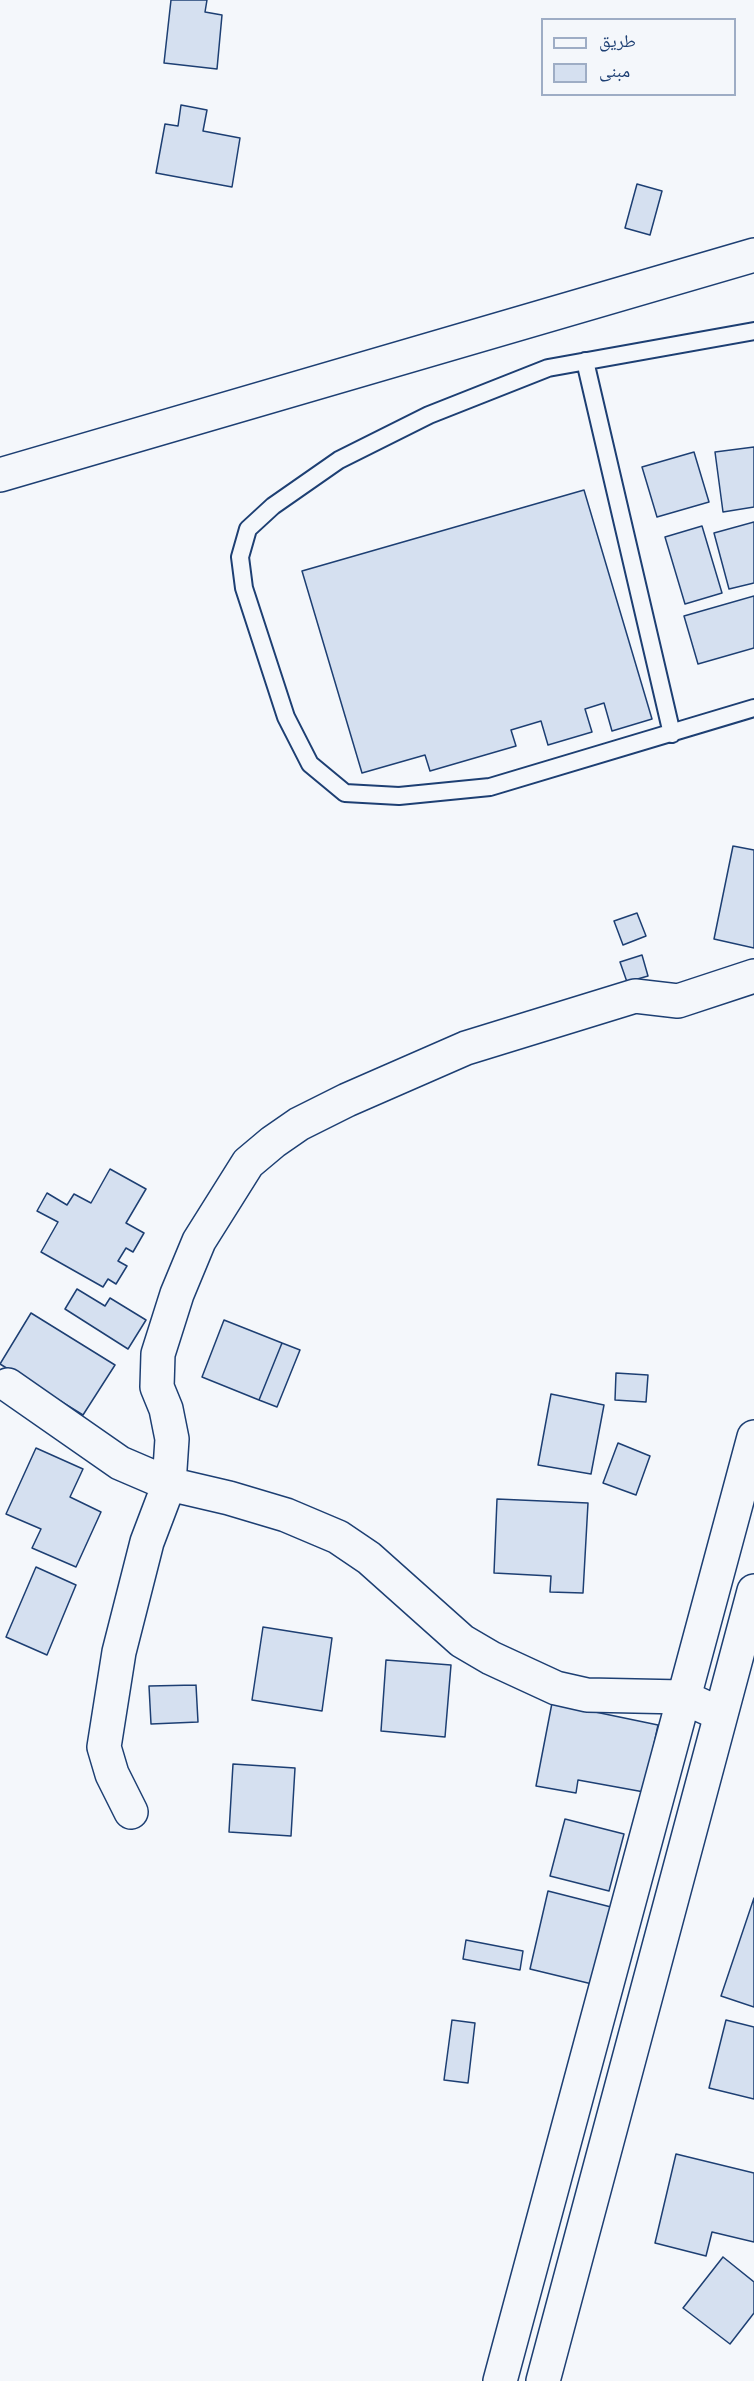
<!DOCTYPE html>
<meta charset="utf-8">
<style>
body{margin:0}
#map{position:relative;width:754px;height:2381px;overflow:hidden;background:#f4f7fb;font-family:Mulish,"Noto Naskh Arabic",sans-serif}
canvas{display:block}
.legend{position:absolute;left:541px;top:18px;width:195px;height:78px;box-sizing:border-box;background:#f4f7fb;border:2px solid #9eadc5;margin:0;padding:8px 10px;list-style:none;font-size:18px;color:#1d3f73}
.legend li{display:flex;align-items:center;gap:12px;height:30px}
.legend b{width:30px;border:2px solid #9eadc5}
</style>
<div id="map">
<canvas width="754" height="2381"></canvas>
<ul class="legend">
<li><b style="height:8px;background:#f4f7fb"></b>طريق</li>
<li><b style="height:16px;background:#d5e0f0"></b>مبنى</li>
</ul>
</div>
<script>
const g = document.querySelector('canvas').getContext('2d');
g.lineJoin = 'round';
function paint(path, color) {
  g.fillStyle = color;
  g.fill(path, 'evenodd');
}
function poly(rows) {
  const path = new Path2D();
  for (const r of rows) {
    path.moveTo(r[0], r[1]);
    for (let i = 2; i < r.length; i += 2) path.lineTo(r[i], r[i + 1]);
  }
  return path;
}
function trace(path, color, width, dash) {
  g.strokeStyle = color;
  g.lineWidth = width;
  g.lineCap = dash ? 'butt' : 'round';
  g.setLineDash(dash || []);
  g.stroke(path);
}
const building = poly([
 [171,0,207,0,205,12,222,15,217,69,164,63,171,0],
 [181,105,207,110,203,131,240,138,232,187,156,173,165,124,178,126,181,105],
 [637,184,662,191,650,235,625,228,637,184],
 [754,447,754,507,723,512,715,452,754,447],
 [694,452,709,502,657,517,642,467,694,452],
 [584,490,652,719,612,731,604,703,585,709,592,732,548,745,541,721,511,730,516,746,430,771,425,755,362,773,302,571,584,490],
 [754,522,754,583,729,589,714,533,754,522],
 [702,526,722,593,685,604,665,537,702,526],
 [754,596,754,648,698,664,684,616,754,596],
 [733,846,754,850,754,948,714,939,733,846],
 [637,913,646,936,623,945,614,921,637,913],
 [642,955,648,976,627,982,620,962,642,955],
 [110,1169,146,1189,126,1223,144,1233,133,1252,126,1248,118,1261,127,1266,116,1284,108,1279,103,1287,41,1252,58,1222,37,1211,47,1193,67,1205,74,1194,91,1203,110,1169],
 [77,1289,105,1306,110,1298,146,1320,128,1349,65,1309,77,1289],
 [31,1313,115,1365,83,1415,0,1364,31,1313],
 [224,1320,282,1343,259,1400,202,1377,224,1320],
 [282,1343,300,1350,277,1407,259,1400,282,1343],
 [616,1373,648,1375,646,1402,615,1400,616,1373],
 [551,1394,604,1405,591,1474,538,1465,551,1394],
 [618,1443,650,1456,636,1495,603,1483,618,1443],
 [36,1448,83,1469,70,1497,101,1512,76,1567,32,1548,41,1529,6,1514,36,1448],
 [497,1499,588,1503,583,1593,550,1592,551,1576,494,1573,497,1499],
 [36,1567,76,1585,47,1655,6,1637,36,1567],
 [263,1627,332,1638,322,1711,252,1700,263,1627],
 [386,1660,451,1665,445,1737,381,1731,386,1660],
 [196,1685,198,1722,151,1724,149,1686,196,1685],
 [552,1703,658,1725,644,1792,578,1780,576,1793,536,1786,552,1703],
 [233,1764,295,1768,291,1836,229,1832,233,1764],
 [565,1819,624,1834,609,1891,550,1876,565,1819],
 [548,1891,611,1907,592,1984,530,1969,548,1891],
 [754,1898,754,2007,721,1996,754,1898],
 [466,1940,523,1951,520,1970,463,1959,466,1940],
 [452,2020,475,2023,468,2083,444,2080,452,2020],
 [726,2020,754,2027,754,2099,709,2088,726,2020],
 [676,2154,754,2173,754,2242,712,2232,706,2256,655,2243,676,2154],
 [723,2257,754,2282,754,2313,730,2344,683,2308,723,2257]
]);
paint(building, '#d5e0f0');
trace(building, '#1d3f73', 1.5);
const lane = poly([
 [754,331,548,368,429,415,339,460,273,506,248,529,240,557,244,588,286,717,310,764,345,793,399,796,490,787,754,708],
 [585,361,672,734]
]);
const street = poly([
 [0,475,754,255],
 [8,1385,120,1463,169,1484,229,1498,286,1515,338,1537,369,1558,462,1641,491,1658,556,1688,587,1695,683,1697,720,1714],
 [131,1812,112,1774,104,1747,119,1652,147,1542,169,1484,172,1439,166,1409,157,1387,158,1354,177,1294,199,1241,248,1163,273,1142,299,1124,347,1100,466,1048,635,996,678,1001,754,976]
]);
const secondary = poly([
 [500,2381,754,1437],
 [543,2381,754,1591]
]);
trace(lane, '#1d3f73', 20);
trace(street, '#1d3f73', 36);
trace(secondary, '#1d3f73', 36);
trace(lane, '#f4f7fb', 16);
trace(street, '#f4f7fb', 33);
trace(secondary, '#f4f7fb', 33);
</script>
